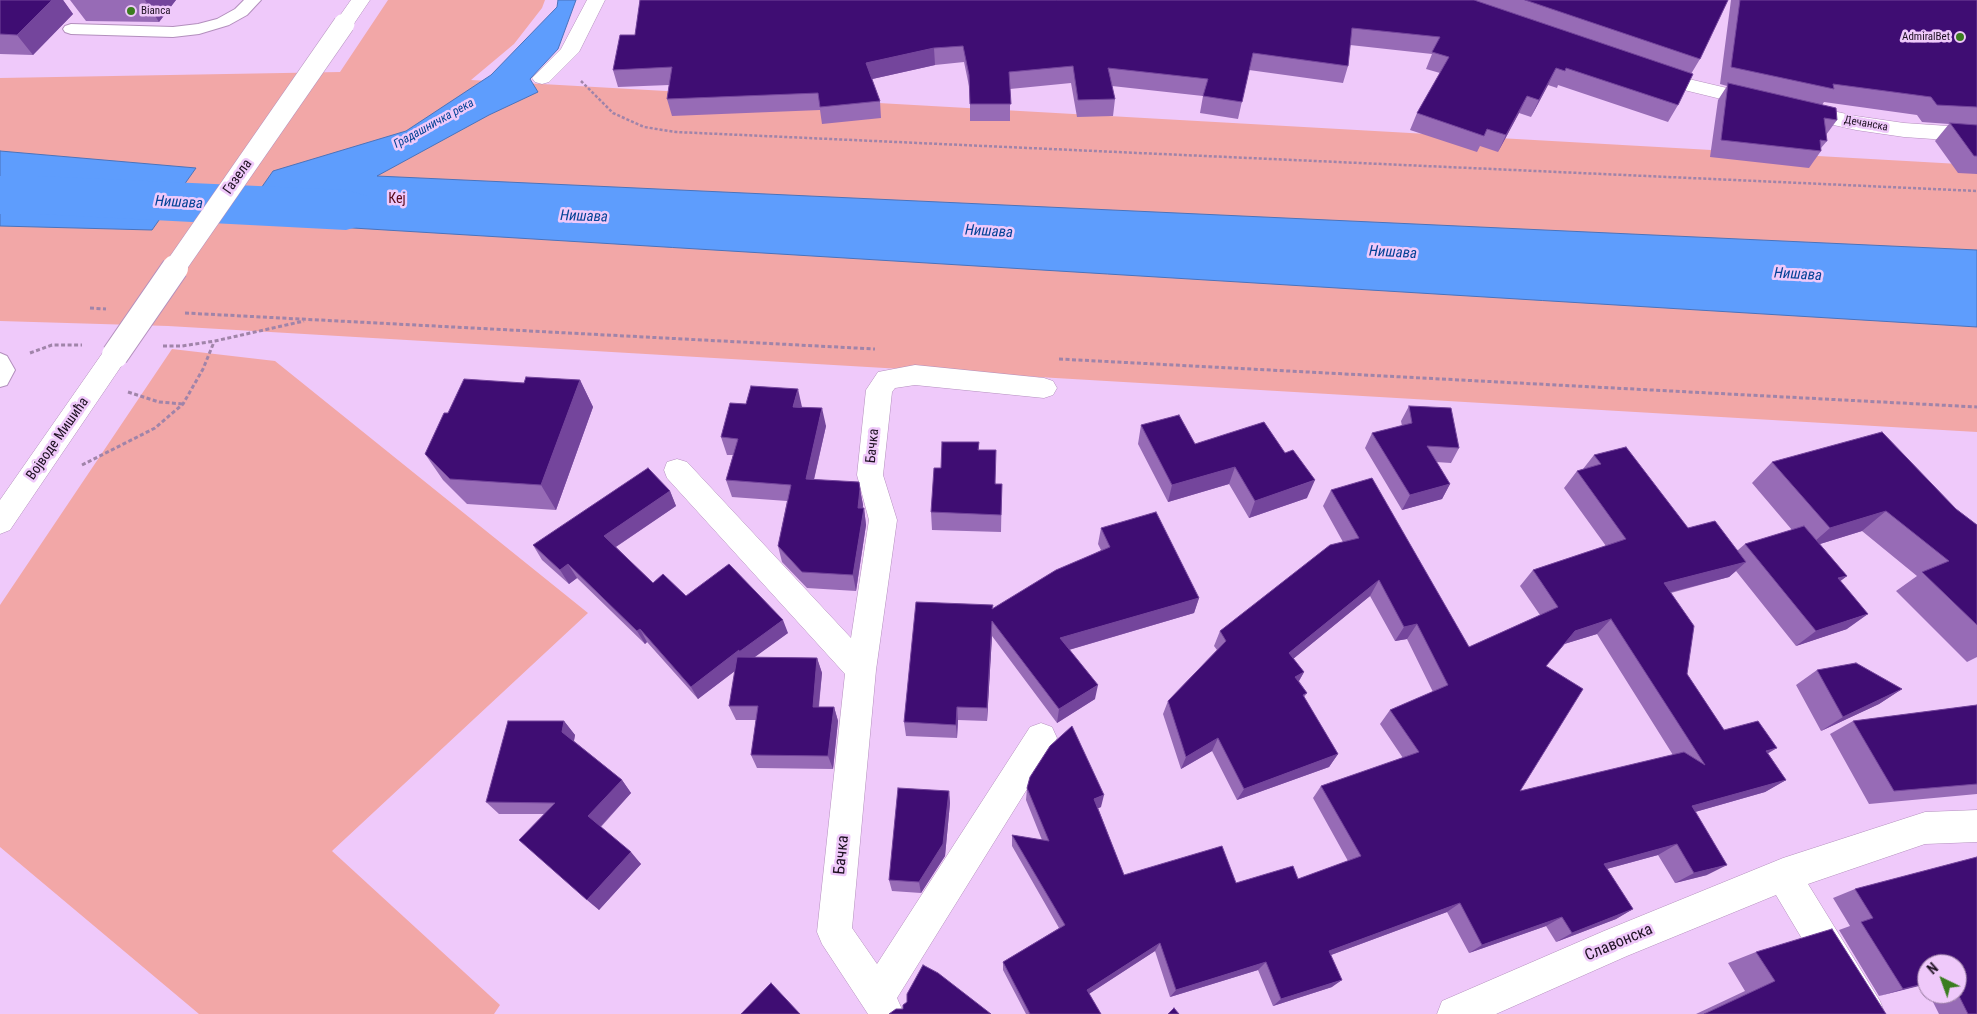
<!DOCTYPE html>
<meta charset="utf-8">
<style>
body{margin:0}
#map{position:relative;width:1977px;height:1014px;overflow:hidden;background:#efc9fa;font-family:"Roboto Condensed",sans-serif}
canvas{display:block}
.north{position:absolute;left:1917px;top:954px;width:50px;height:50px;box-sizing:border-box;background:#efc9fa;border:1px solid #9b7fa4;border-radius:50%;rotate:318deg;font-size:14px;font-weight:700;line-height:20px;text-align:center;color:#1e1122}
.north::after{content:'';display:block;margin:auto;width:18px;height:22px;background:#3a7d1f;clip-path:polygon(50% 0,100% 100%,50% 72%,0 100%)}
</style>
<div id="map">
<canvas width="1977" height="1014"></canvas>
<div class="north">N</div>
</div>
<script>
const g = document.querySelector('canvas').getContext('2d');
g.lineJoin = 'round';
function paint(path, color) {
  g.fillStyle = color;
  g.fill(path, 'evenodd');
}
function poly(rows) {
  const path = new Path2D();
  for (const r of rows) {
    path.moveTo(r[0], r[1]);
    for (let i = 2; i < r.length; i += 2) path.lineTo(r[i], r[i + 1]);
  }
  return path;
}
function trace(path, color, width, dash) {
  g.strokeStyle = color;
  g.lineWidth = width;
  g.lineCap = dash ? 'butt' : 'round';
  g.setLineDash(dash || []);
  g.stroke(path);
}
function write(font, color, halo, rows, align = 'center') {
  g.font = font + ' "Roboto Condensed",sans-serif';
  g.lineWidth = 5;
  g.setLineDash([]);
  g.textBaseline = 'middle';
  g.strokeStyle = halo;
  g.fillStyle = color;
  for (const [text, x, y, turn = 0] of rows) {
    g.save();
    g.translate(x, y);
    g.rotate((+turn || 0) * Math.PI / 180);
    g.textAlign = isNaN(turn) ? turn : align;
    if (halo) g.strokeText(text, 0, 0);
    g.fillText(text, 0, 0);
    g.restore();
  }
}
paint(poly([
 [388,0,545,0,542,8,514,44,471,80,1977,165,1977,432,168,326,0,321,0,78,340,72],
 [172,349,275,361,588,613,332,851,500,1005,494,1014,199,1014,0,847,0,605]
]), '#f2a7a7');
const water = poly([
 [558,0,576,0,558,49,530,79,538,92,489,115,377,176,1977,250,1977,327,238,221,273,171,406,131,491,75,557,7,558,0],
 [0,151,196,168,152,230,0,226,0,151]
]);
paint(water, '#5e9dfd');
trace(water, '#4b73bb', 1);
paint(poly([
 [0,176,38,176,346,190,367,196,375,210,367,224,346,230,38,214,0,214,0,176]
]), '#5e9dfd');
const service = poly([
 [244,0,261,0,247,15,229,25,199,34,173,37,71,34,65,32,63,29,65,26,71,24,173,27,198,24,217,19,235,9,244,0],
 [0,353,7,356,15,370,7,385,0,387,0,353]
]);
const minor = poly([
 [587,0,605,0,579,52,549,82,542,84,535,82,532,78,561,49,587,0],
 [1653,67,1693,80,1765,97,1768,102,1765,107,1758,108,1680,89,1646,77,1643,73,1646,69,1653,67],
 [1800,104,1856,116,1904,123,1977,128,1977,142,1904,137,1856,130,1793,116,1790,111,1793,106,1800,104],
 [915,365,1044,378,1053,381,1057,388,1053,395,1044,398,915,385,895,388,892,392,883,475,897,520,876,670,852,928,877,964,1030,727,1041,723,1052,727,1057,738,1052,749,897,998,904,1014,868,1014,822,944,817,932,845,674,667,478,664,470,667,462,677,459,687,462,851,638,869,520,857,475,866,390,878,372,915,365],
 [1977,810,1977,842,1925,844,1808,884,1880,1001,1885,1014,1847,1014,1776,895,1627,956,1496,1014,1437,1014,1442,1001,1604,931,1783,858,1925,812,1977,810]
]);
const tertiary = poly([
 [351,0,370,0,351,28,344,30,337,28,334,24,351,0],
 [115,346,124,348,127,355,124,362,10,530,0,534,0,500,106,348,115,346]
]);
trace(service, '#b38fbd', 2);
trace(minor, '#b38fbd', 1);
trace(tertiary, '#b38fbd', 1);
trace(poly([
 [581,81,613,113,644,127,676,132,1977,191]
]), '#a084a9', 2.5, [3, 2]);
trace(poly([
 [90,308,106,309],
 [185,313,875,349],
 [163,346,182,346,215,341,304,321],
 [30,353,52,345,82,345],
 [1059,359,1977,407],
 [128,392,159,402,183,404],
 [82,465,155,428,183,404,203,369,214,342]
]), '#a084a9', 3, [4, 2.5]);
paint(service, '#fff');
paint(minor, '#fff');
paint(tertiary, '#fff');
const tertiaryBridgeFar1 = poly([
 [174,269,344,24]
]);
const tertiaryBridge = poly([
 [115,355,175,268]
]);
trace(tertiaryBridgeFar1, '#b38fbd', 22, []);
trace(tertiaryBridge, '#b38fbd', 28, []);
trace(tertiaryBridgeFar1, '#fff', 21);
trace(tertiaryBridge, '#fff', 26);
paint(poly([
 [0,0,63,0,73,14,33,55,0,54],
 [70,0,176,0,159,22,86,21],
 [640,0,1728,0,1700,59,1691,74,1678,105,1668,122,1558,85,1557,88,1548,85,1531,117,1519,113,1498,152,1480,146,1477,152,1410,130,1417,113,1440,73,1426,69,1432,54,1350,45,1348,66,1343,83,1249,70,1238,119,1200,113,1203,96,1112,86,1115,99,1113,116,1077,117,1071,83,1010,89,1010,121,970,121,970,91,964,62,935,65,872,79,880,101,881,118,822,124,820,110,672,116,667,99,669,85,618,87,613,70,635,35],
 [1731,0,1977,0,1977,174,1958,173,1935,141,1949,124,1922,122,1917,115,1824,102,1822,105,1837,120,1826,135,1827,141,1821,148,1821,151,1809,168,1710,157,1718,100,1727,86,1720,84],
 [580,380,593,407,556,510,467,504,443,480,425,454,448,413,524,383],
 [1409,406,1459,448,1451,463,1436,462,1450,484,1442,499,1402,510,1365,448,1372,433,1402,426,1401,421],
 [802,407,826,426,814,480,860,489,863,505,863,508,864,508,866,525,856,591,807,588,782,562,778,546,787,501,732,497,726,480,733,455,727,455,721,437],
 [1141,425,1195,444,1307,498,1249,518,1229,484,1168,502,1138,444],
 [979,442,979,450,996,484,1002,484,1001,532,932,530,931,512,941,468],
 [1594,455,1688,528,1738,550,1745,544,1792,530,1752,483,1772,462,1956,509,1977,525,1977,657,1967,662,1896,591,1917,576,1862,531,1820,544,1847,576,1840,581,1847,629,1796,646,1736,571,1729,577,1671,593,1687,674,1724,730,1768,753,1786,780,1765,792,1695,812,1707,875,1675,883,1658,855,1607,869,1633,909,1616,919,1556,942,1546,926,1469,953,1447,912,1331,955,1332,987,1273,1006,1258,970,1170,997,1155,951,1089,994,1101,1014,1026,1014,1003,970,1003,962,1059,928,1012,846,1012,835,1042,840,1026,800,1027,788,1101,807,1098,808,1124,875,1236,883,1298,879,1348,861,1313,798,1321,786,1403,758,1380,724,1390,710,1433,692,1407,639,1395,641,1370,596,1293,659,1304,672,1299,681,1307,693,1304,697,1338,754,1329,767,1237,800,1212,751,1181,769,1163,714,1168,701,1217,650,1214,646,1220,631,1343,542,1323,506,1331,490,1469,647,1540,615,1520,586,1533,570,1606,546,1564,488,1577,471,1583,469],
 [1597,634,1673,755,1520,791,1546,666,1564,644],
 [670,491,676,506,616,547,653,583,686,596,788,633,754,657,817,658,822,673,819,707,834,707,838,721,833,769,757,768,751,755,756,720,736,720,729,706,735,671,698,699,647,642,645,644,577,578,569,584,542,560,533,545],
 [1101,528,1199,598,1194,613,1069,650,1095,699,1057,723,992,636,987,721,958,720,957,738,906,736,904,722,993,609,1101,550,1098,544],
 [1817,670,1902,689,1879,704,1821,731,1796,685],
 [1977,705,1977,794,1869,804,1830,734,1853,721],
 [564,721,575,735,574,741,622,780,631,793,601,827,641,864,599,910,544,814,499,814,486,802],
 [949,791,950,803,945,856,921,893,892,891,889,880],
 [1977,857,1977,1014,1939,1014,1929,994,1957,994,1957,964,1927,964,1927,990,1924,984,1879,996,1839,930,1850,926,1833,898,1855,889],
 [1756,952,1886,1014,1696,1014,1745,991,1728,963]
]), '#976bb6');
paint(poly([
 [52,0,63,0,73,14,33,55,17,35],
 [145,0,176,0,159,22],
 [934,48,935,65,868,80,866,63],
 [1556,68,1548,85,1531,117,1539,100],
 [1527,96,1519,113,1498,152,1506,135],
 [580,380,593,407,556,510,541,485],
 [798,389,802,407,793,407],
 [822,408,826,426,810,496,806,479],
 [1235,467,1229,484,1168,502,1172,485],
 [1315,480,1307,498,1249,518,1255,501],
 [1450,484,1442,499,1402,510,1410,495],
 [860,489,863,505,860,524,858,508],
 [670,491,676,506,611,550,604,536],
 [864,508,866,525,856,591,853,575],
 [1886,511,1862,531,1807,548,1830,528],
 [1746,562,1729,577,1648,598,1664,583],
 [568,564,577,578,569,584,560,570],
 [1847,576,1826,592,1838,578],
 [1379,580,1370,596,1282,668,1289,653],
 [1199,598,1194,613,1058,653,1060,638],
 [1868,614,1847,629,1796,646,1816,631],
 [1611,619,1597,634,1561,645,1575,631],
 [783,620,788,633,744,665,744,664,698,699,691,687,739,650],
 [992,621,992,636,987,721,987,708],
 [1417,624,1407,639,1395,641,1404,627],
 [640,629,647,642,645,644,637,631],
 [817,658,822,673,817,721,813,707],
 [1304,672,1296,686,1295,677],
 [1098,685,1095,699,1057,723,1059,709],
 [1902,689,1879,704,1821,731,1843,717],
 [834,707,838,721,833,769,828,756],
 [957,707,958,720,957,738,956,725],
 [564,721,575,735,573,745,562,732],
 [1218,738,1212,751,1181,769,1186,757],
 [1777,748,1757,760,1766,751],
 [1338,754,1329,767,1237,800,1244,789],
 [622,780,631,793,599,828,588,816],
 [1786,780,1765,792,1674,818,1692,806],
 [949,791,950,803,945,856,921,893,919,882],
 [1104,795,1101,807,1092,811,1094,799],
 [1677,844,1658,855,1588,874,1604,864],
 [631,852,641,864,599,910,587,900],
 [1727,865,1707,875,1675,883,1694,873],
 [1460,903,1447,912,1320,959,1329,951],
 [1633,909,1616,919,1556,942,1572,933],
 [1562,917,1546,926,1469,953,1482,945],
 [1160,943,1155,951,1084,997,1087,990],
 [1266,962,1258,970,1170,997,1176,990],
 [1342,980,1332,987,1273,1006,1281,999],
 [1927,983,1927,984,1879,996,1903,989]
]), '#74459c');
const building = poly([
 [0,0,52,0,17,35,0,34,0,0],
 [640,0,1474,0,1693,74,1678,105,1566,68,1565,71,1556,68,1539,100,1527,96,1506,135,1487,129,1484,136,1417,113,1449,57,1432,52,1440,37,1352,28,1348,66,1253,53,1242,102,1203,96,1208,79,1108,68,1115,99,1078,100,1073,66,1009,72,1011,104,970,104,969,75,963,46,934,48,866,63,880,101,820,107,818,93,667,99,672,67,613,70,620,35,635,35,640,0],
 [1525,0,1728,0,1700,59,1525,0],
 [1740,0,1977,0,1977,107,1937,105,1931,97,1833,84,1834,89,1731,67,1740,0],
 [1728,83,1836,108,1837,120,1824,118,1827,141,1820,140,1821,151,1721,140,1728,83],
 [1950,123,1977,125,1977,156,1974,156,1950,123],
 [526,377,580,380,541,485,450,479,425,454,444,413,448,413,464,379,524,383,526,377],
 [751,386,798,389,793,407,822,408,806,479,859,482,860,489,858,508,864,508,853,575,802,572,778,546,791,485,726,480,738,439,721,437,730,403,746,404,751,386],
 [1409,406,1451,408,1459,448,1427,446,1450,484,1410,495,1372,433,1412,423,1409,406],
 [1179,415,1195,444,1264,422,1285,453,1293,450,1315,480,1255,501,1235,467,1172,485,1141,425,1179,415],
 [1882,432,1956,509,1977,525,1977,625,1922,572,1949,561,1886,511,1830,528,1772,462,1882,432],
 [942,442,979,442,978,450,996,450,995,484,1002,484,1001,515,931,512,934,468,941,468,942,442],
 [1626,447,1688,528,1715,521,1746,562,1664,583,1694,626,1687,674,1724,730,1758,721,1777,748,1766,751,1786,780,1692,806,1727,865,1694,873,1677,844,1604,864,1633,909,1572,933,1562,917,1482,945,1460,903,1329,951,1342,980,1281,999,1266,962,1176,990,1160,943,1087,990,1101,1014,1030,1014,1003,962,1065,925,1012,835,1049,841,1027,788,1030,777,1050,746,1072,726,1104,795,1094,799,1124,875,1222,846,1236,883,1293,866,1298,879,1361,856,1321,786,1419,752,1390,710,1448,685,1417,624,1404,627,1379,580,1289,653,1304,672,1295,677,1307,693,1303,695,1338,754,1244,789,1218,738,1186,757,1168,701,1226,641,1220,631,1330,545,1359,538,1331,490,1372,478,1469,647,1558,607,1533,570,1626,539,1577,471,1601,464,1594,455,1626,447],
 [1611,619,1705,765,1684,752,1520,791,1583,689,1546,666,1575,631,1611,619],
 [648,468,670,491,604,536,653,583,663,574,686,596,729,564,783,620,739,652,739,650,691,687,640,629,637,631,568,564,560,570,533,545,648,468],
 [1156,512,1199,598,1060,638,1098,685,1059,709,992,621,987,708,957,707,956,725,904,722,916,602,993,605,992,609,1056,570,1110,547,1101,528,1156,512],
 [1804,526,1847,576,1838,578,1868,614,1816,631,1745,544,1804,526],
 [737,657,817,658,813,707,834,707,828,756,751,755,758,706,729,706,737,657],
 [1856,663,1902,689,1843,717,1817,670,1856,663],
 [1977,705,1977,784,1894,791,1853,721,1977,705],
 [508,721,564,721,562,732,622,780,588,816,631,852,587,900,519,840,555,803,486,802,508,721],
 [898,788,949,791,943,844,919,882,889,880,898,788],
 [1977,857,1977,1014,1968,1014,1957,992,1957,964,1927,964,1927,983,1903,989,1861,922,1873,918,1855,889,1977,857],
 [1832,929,1886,1014,1704,1014,1775,981,1756,952,1832,929],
 [923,965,938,973,991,1014,889,1014,896,1009,903,1009,903,1005,907,1002,907,994,923,965],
 [771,983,800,1014,741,1014,771,983],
 [1174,1008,1179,1014,1168,1014,1174,1008]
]);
paint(building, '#3f0d73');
trace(building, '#74459c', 1);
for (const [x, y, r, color] of [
 [131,11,5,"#3a7d1f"],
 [1960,37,5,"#3a7d1f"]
]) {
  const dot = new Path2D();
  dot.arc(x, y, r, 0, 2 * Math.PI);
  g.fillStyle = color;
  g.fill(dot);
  trace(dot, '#efc9fa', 2);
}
write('11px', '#1e1122', '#efc9fa', [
 ["Bianca",141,11],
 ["AdmiralBet",1950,37,"right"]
], 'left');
write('11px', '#1e1122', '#efc9fa', [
 ["Дечанска",1866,124,10]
]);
write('italic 12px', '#034295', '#efc9fa', [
 ["Градашничка река",434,124,-29]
]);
write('14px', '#1e1122', '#efc9fa', [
 ["Газела",238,177,-55],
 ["Војводе Мишића",58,439,-55],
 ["Бачка",873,446,-84]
]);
write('14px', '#590817', '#efc9fa', [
 ["Кеј",397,199]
]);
write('italic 15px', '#034295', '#efc9fa', [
 ["Нишава",179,203,3],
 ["Нишава",584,217,2],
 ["Нишава",989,232,3],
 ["Нишава",1393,253,3],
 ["Нишава",1798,275,3]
]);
write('16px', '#1e1122', '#efc9fa', [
 ["Бачка",842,855,-84],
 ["Славонска",1619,943,-23]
]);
</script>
